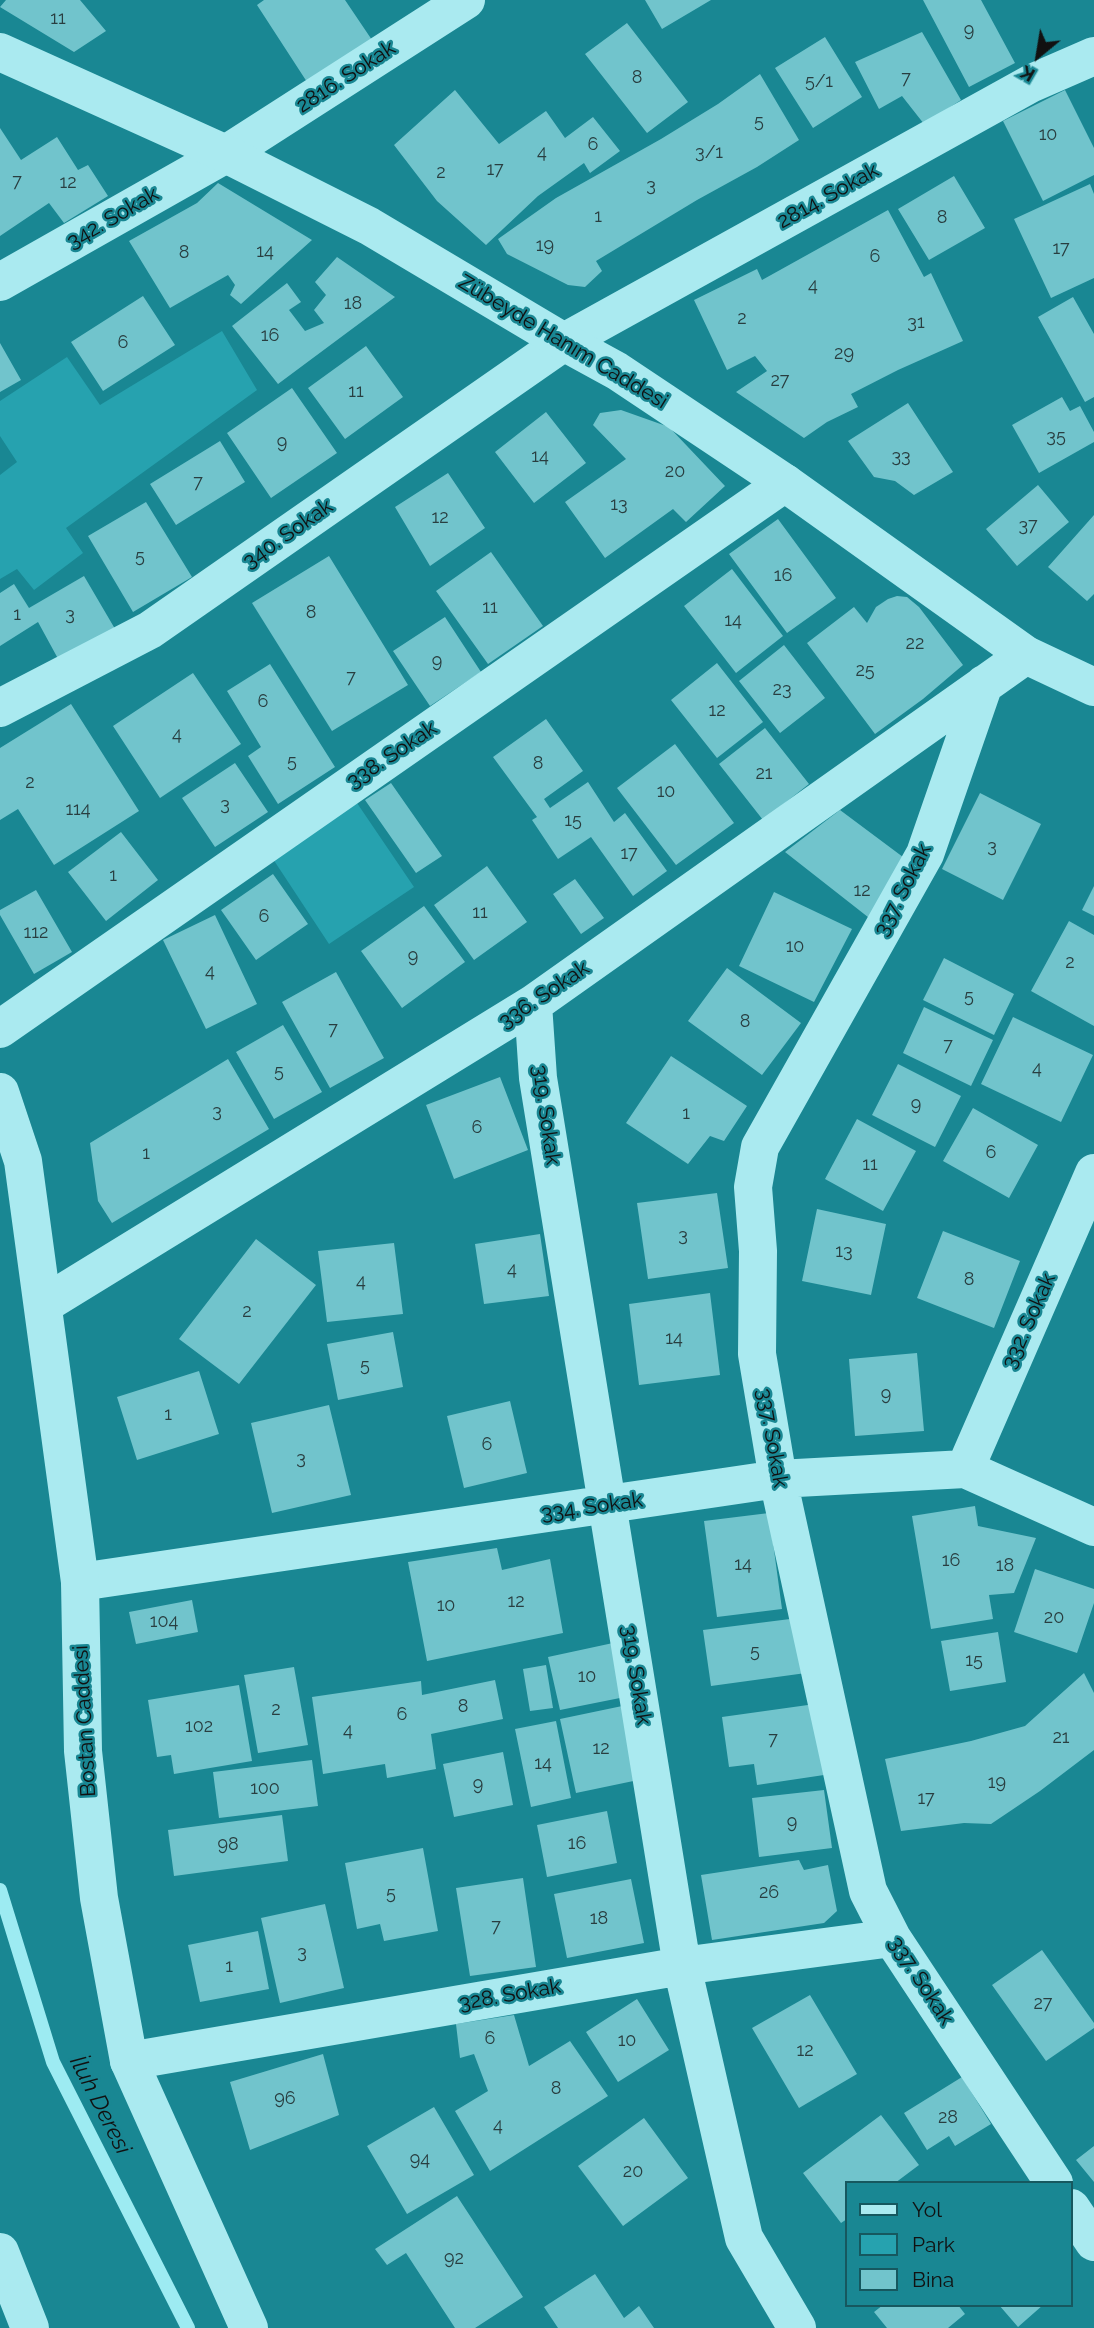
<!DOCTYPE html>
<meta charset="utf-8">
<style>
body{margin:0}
#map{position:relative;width:1094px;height:2328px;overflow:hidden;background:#198793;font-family:Raleway,sans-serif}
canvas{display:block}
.legend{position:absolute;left:845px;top:2181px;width:228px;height:126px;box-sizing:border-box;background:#198793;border:2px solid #16585f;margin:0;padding:9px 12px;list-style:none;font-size:21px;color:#111}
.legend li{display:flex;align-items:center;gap:14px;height:35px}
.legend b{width:35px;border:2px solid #16585f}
.north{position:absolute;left:1003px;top:21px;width:70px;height:70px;-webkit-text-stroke:5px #198793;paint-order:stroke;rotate:210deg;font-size:19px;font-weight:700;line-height:28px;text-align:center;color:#111}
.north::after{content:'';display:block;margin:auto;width:24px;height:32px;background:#111;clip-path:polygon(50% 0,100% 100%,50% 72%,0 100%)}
</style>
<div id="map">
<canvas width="1094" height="2328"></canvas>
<ul class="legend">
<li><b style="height:9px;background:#aaeaf0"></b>Yol</li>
<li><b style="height:19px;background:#26a2af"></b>Park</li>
<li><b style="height:19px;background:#71c4cc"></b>Bina</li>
</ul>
<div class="north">K</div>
</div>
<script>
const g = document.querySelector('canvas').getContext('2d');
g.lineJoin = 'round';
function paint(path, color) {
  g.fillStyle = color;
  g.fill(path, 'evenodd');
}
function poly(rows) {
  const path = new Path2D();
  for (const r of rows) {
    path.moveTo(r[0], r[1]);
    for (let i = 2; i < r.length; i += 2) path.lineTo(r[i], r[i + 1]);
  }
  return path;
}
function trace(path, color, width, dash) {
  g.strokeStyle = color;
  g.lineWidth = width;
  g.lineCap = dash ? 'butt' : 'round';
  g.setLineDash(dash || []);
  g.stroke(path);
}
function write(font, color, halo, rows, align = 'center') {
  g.font = font + ' Raleway,sans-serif';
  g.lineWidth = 5;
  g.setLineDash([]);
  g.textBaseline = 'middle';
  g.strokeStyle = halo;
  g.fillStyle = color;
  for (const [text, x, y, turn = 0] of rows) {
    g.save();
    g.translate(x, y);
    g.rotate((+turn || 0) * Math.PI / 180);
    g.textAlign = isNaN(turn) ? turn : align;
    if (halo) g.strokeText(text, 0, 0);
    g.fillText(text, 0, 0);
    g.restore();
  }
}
paint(poly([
 [222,331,257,390,66,528,83,553,34,590,17,569,0,579,0,475,17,462,0,436,0,401,67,357,100,405],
 [357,803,414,887,329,944,273,859]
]), '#26a2af');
trace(poly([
 [0,1890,53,2062,188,2328]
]), '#9debf2', 14);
paint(poly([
 [6,0,80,0,106,31,74,52,0,7],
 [264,0,345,0,372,40,307,82,257,5],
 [645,0,711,0,662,29],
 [923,0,981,0,1015,63,969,87],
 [627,23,688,102,647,133,585,54],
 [922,32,961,100,924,124,902,96,879,109,855,62],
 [825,37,862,97,813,128,775,68],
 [760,74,799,140,757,167,697,200,596,261,602,271,585,287,568,285,507,254,498,239,556,198,661,139,718,104],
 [455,90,499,144,546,111,565,138,593,117,620,151,590,173,584,163,538,196,486,245,437,201,394,145],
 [1065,90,1094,148,1094,175,1043,201,1003,121],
 [0,128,21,160,57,137,78,170,88,165,108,196,64,223,49,203,0,236],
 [954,176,985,228,929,260,898,209],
 [218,183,312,240,241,304,230,295,235,285,228,275,170,308,129,241,197,203],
 [1090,184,1094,194,1094,278,1051,298,1014,219],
 [888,210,924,277,931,273,963,341,898,370,851,394,858,407,827,422,804,438,736,392,767,371,755,356,727,370,694,300,757,269,762,280],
 [337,257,395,297,278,384,232,326,287,283,301,302,289,310,305,331,324,323,314,310,326,295,315,282],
 [143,296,175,345,103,391,71,342],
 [1073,297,1094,334,1094,397,1085,402,1038,317],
 [0,343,21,380,0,392],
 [366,346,403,397,345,439,308,388],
 [292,388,337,453,271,498,227,433],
 [1062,397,1070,411,1080,406,1094,432,1094,442,1039,473,1012,425],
 [908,403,953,472,914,495,895,481,874,477,848,441],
 [621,410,669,427,725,486,686,522,673,509,605,558,565,502,626,459,593,425,600,413],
 [546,412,586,463,534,503,495,452],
 [220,441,245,482,176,525,150,484],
 [448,473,485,528,430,566,395,507],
 [1038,485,1069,522,1017,566,986,529],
 [146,502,192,577,133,612,88,536],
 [1094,515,1094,594,1087,601,1048,567],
 [778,519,836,598,787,633,729,554],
 [491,552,543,626,488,664,436,591],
 [329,556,408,685,332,731,252,603],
 [732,569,783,636,736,673,684,606],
 [84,576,118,634,62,666,38,622,0,646,0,593,14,584,29,608],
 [897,596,907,597,919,607,963,665,923,699,875,734,807,643,854,607,867,623,876,607,888,599],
 [445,617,481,672,430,706,393,651],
 [784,645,825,698,780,733,739,681],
 [717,663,763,722,717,758,671,700],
 [270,664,335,767,278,804,248,756,261,747,227,691],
 [193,673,241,744,160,798,113,726],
 [71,704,139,811,54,865,18,809,0,820,0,748],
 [546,719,583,771,544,799,550,808,588,782,614,822,625,813,667,871,633,896,591,837,558,859,532,820,537,817,493,757],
 [765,728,809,784,763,820,719,764],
 [675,744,734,823,676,865,617,788],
 [235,763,268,812,215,847,182,798],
 [391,783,442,856,416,873,365,800],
 [980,793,1041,824,1003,900,942,869],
 [840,810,907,860,873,921,785,852],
 [121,832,158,880,106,921,68,872],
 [487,866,527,922,474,960,434,905],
 [273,874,308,924,256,960,221,910],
 [575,879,604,918,581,934,553,894],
 [1094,886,1094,916,1082,910],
 [36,890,72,952,34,974,0,915,0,910],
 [774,892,852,929,814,1002,739,966],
 [424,906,465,962,402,1008,361,951],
 [215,915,257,1004,206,1029,163,940],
 [1069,921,1094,935,1094,1026,1031,991],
 [944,958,1014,994,994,1035,923,1000],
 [727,968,801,1023,762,1075,688,1021],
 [336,972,384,1058,330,1088,282,1002],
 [924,1007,993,1040,971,1086,903,1053],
 [1013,1017,1093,1055,1061,1122,981,1084],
 [283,1025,322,1092,274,1119,236,1052],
 [671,1056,747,1106,724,1141,710,1136,688,1164,626,1123],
 [228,1059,269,1129,112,1223,98,1201,90,1143],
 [898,1064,961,1096,935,1147,872,1115],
 [500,1077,528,1150,454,1179,426,1105],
 [973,1108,1038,1145,1009,1198,943,1161],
 [857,1119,916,1151,883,1211,825,1179],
 [717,1193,728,1268,648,1279,637,1203],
 [817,1209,886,1224,871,1295,802,1281],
 [943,1231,1020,1261,994,1328,917,1298],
 [540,1234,549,1296,484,1304,475,1244],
 [256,1239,316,1285,239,1384,179,1339],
 [394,1243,403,1314,327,1322,318,1251],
 [710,1293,720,1375,639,1385,629,1304],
 [393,1332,403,1387,338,1400,327,1344],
 [917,1353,924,1431,855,1436,849,1359],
 [199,1371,219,1434,137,1460,117,1397],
 [510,1401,527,1473,464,1488,447,1416],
 [329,1405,351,1495,272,1513,251,1423],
 [975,1506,978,1526,1036,1538,1014,1593,989,1595,993,1619,931,1629,912,1516],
 [769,1513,782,1609,717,1617,704,1521],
 [497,1548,502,1570,550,1559,563,1633,427,1661,408,1562],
 [1035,1569,1094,1589,1094,1603,1077,1653,1014,1632],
 [192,1600,198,1632,136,1644,129,1612],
 [798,1618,806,1673,711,1686,703,1630],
 [998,1632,1006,1682,950,1691,941,1641],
 [613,1643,625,1697,560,1710,548,1657],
 [546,1665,553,1708,530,1711,523,1669],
 [294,1667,308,1745,258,1753,244,1675],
 [1084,1673,1094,1693,1094,1750,1040,1791,991,1824,964,1823,901,1831,885,1759,971,1741,1025,1726],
 [495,1680,503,1719,431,1734,436,1769,387,1778,385,1764,323,1774,312,1697,421,1681,422,1695],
 [239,1685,252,1761,174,1774,171,1755,157,1757,148,1700],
 [815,1704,824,1775,757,1785,754,1764,729,1767,722,1717],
 [627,1705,643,1779,576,1793,560,1719],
 [556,1721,571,1798,531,1807,515,1729],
 [503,1752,513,1805,454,1817,443,1764],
 [312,1760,318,1806,219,1818,213,1772],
 [824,1790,832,1848,759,1857,752,1798],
 [607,1811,617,1863,547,1877,537,1825],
 [282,1815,288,1861,174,1876,168,1830],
 [423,1848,438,1931,384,1941,380,1924,357,1929,345,1863],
 [799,1860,804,1870,828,1865,837,1911,824,1923,712,1940,701,1875],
 [523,1878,536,1967,470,1976,456,1888],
 [631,1879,644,1943,567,1958,554,1894],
 [325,1904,344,1988,280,2003,261,1918],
 [258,1931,269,1989,200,2002,188,1945],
 [1042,1950,1094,2023,1094,2028,1046,2061,992,1985],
 [810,1995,857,2074,799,2108,752,2028],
 [637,1999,669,2050,618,2082,586,2032],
 [514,2015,529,2066,570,2041,608,2096,490,2171,455,2111,488,2091,474,2054,460,2058,456,2024],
 [323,2054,339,2115,250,2150,230,2082],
 [962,2077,991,2124,955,2146,949,2136,927,2150,904,2113],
 [434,2107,474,2175,407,2214,367,2146],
 [881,2115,919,2165,895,2183,847,2183,847,2219,841,2223,803,2173],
 [644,2118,688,2178,623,2226,578,2166],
 [1094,2146,1094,2182,1076,2160],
 [457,2196,523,2297,475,2328,455,2328,406,2253,387,2265,375,2249],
 [595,2274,624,2318,639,2306,654,2328,558,2328,544,2307],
 [883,2305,958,2305,965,2314,948,2328,887,2328,874,2312],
 [999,2305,1043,2305,1018,2327]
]), '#71c4cc');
trace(poly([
 [0,282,226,154,466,0],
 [984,684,925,854,760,1147,753,1187,758,1251,757,1354,778,1479,868,1891,892,1938,1054,2183],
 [0,708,150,630,564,342,1032,83,1094,56],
 [533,1004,538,1078,682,1966,744,2238,797,2328],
 [0,1029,785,483],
 [43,1305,533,1004,1026,655],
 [965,1469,1094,1173],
 [80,1582,778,1479,965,1469,1094,1527],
 [129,2061,682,1966,892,1938],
 [1071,2208,1094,2242]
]), '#aaeaf0', 38);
trace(poly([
 [0,52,226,154,369,226,564,342,617,371,785,483,1026,655,1094,687],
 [0,1092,23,1161,80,1582,83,1751,99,1898,129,2061,249,2328],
 [0,2252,30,2328]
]), '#aaeaf0', 38);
write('18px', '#293e40', null, [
 ["11",58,19],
 ["9",969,31],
 ["8",637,78],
 ["7",906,79],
 ["5/1",819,82],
 ["5",759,122],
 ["10",1048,135],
 ["6",593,145],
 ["4",542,153],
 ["3/1",709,153],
 ["17",495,170],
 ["2",441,173],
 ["7",17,182],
 ["12",68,183],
 ["3",651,186],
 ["1",598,217],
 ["8",942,218],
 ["19",545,246],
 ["17",1061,249],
 ["14",265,252],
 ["8",184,253],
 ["6",875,257],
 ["4",813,286],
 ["18",353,304],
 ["2",742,319],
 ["31",916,323],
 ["16",270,336],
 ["6",123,343],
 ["29",844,354],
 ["27",780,381],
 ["11",356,392],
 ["35",1056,437],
 ["9",282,443],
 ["14",540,457],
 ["33",901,457],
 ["20",675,472],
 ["7",198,483],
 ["13",619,505],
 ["12",440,518],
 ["37",1028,526],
 ["5",140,557],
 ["16",783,576],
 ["11",490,608],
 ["8",311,613],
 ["1",17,615],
 ["3",70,615],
 ["14",733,621],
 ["22",915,644],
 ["9",437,662],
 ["25",865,671],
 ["7",351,678],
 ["23",782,690],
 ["6",263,702],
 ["12",717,711],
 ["4",177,735],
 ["5",292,762],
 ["8",538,764],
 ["21",764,774],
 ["2",30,783],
 ["10",666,792],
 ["3",225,805],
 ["114",78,810],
 ["15",573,821],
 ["3",992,847],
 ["17",629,854],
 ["1",113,876],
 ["12",862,891],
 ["11",480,913],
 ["6",264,917],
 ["112",36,933],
 ["10",795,947],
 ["9",413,957],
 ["2",1070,963],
 ["4",210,972],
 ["5",969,997],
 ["8",745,1022],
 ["7",333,1030],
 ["7",948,1046],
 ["4",1037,1069],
 ["5",279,1072],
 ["9",916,1105],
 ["3",217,1112],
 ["1",686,1114],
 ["6",477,1128],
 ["6",991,1153],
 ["1",146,1154],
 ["11",870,1165],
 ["3",683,1236],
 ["13",844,1252],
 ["4",512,1270],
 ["8",969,1280],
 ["4",361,1282],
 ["2",247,1312],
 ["14",674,1339],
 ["5",365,1366],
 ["9",886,1395],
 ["1",168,1415],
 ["6",487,1445],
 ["3",301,1459],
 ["16",951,1561],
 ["14",743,1565],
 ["18",1005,1566],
 ["12",516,1602],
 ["10",446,1606],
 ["20",1054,1618],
 ["104",164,1622],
 ["5",755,1652],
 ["15",974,1661],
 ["10",587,1677],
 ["8",463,1707],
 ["2",276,1710],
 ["6",402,1715],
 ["102",199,1727],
 ["4",348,1731],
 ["21",1061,1738],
 ["7",773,1740],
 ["12",601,1749],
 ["14",543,1764],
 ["19",997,1783],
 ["9",478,1785],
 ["100",265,1789],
 ["17",926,1799],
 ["9",792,1823],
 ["16",577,1844],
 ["98",228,1845],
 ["26",769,1893],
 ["5",391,1894],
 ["18",599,1919],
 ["7",496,1927],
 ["3",302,1953],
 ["1",229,1967],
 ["27",1043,2004],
 ["6",490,2039],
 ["10",627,2041],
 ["12",805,2051],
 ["8",556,2089],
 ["96",285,2099],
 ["28",948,2118],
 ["4",498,2126],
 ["94",420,2160],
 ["20",633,2172],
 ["92",454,2259]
]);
write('21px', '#111', '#198793', [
 ["2816. Sokak",346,77,-33],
 ["2814. Sokak",828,196,-29],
 ["342. Sokak",113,218,-30],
 ["Zübeyde Hanım Caddesi",563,342,31],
 ["340. Sokak",288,534,-35],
 ["338. Sokak",392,755,-34],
 ["337. Sokak",903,890,-63],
 ["336. Sokak",544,995,-34],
 ["319. Sokak",546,1115,82],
 ["332. Sokak",1029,1321,-66],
 ["337. Sokak",772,1438,80],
 ["334. Sokak",592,1507,-8],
 ["319. Sokak",636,1675,81],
 ["Bostan Caddesi",85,1721,-93],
 ["337. Sokak",921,1981,57],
 ["328. Sokak",510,1995,-10]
]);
write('italic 23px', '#111', '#198793', [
 ["İluh Deresi",100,2105,63]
]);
</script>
